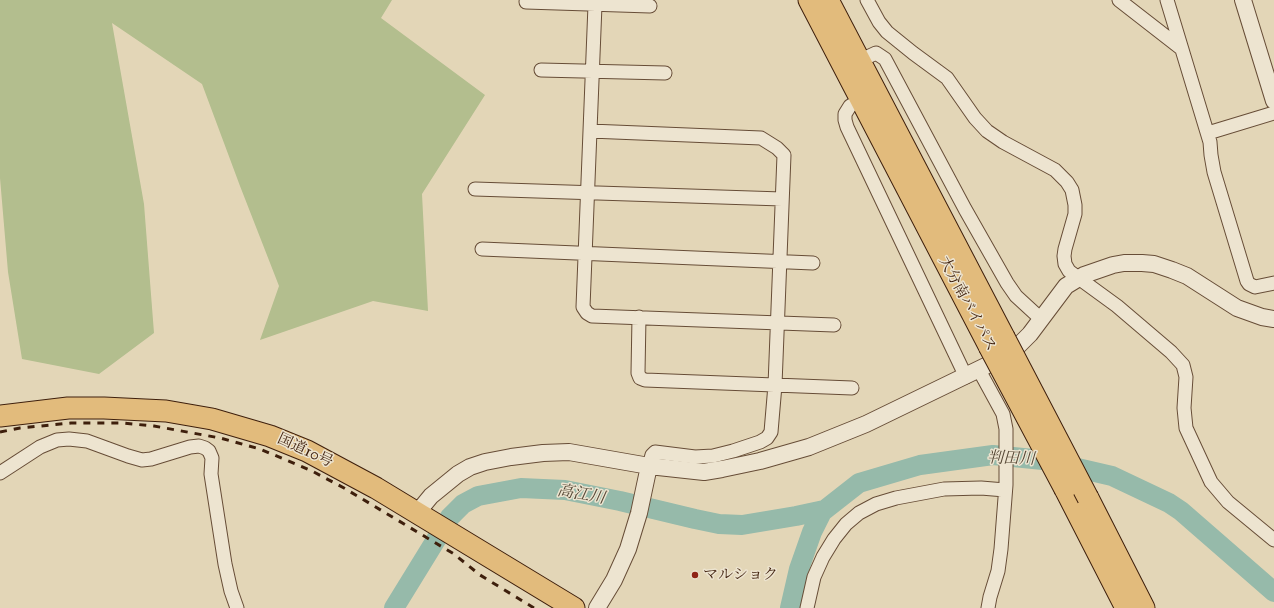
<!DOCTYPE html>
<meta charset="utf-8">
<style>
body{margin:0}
canvas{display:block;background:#e3d6b7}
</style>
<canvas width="1274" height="608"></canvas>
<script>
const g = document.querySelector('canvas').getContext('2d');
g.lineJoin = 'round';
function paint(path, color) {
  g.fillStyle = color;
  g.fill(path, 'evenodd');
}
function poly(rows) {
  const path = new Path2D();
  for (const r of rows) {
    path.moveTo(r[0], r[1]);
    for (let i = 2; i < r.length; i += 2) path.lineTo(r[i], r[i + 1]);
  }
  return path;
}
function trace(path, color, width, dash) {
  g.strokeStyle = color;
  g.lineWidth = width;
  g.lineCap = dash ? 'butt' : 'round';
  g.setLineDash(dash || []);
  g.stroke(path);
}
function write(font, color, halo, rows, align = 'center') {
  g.font = font + ' "IM FELL Great Primer","Noto Serif JP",serif';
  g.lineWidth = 3;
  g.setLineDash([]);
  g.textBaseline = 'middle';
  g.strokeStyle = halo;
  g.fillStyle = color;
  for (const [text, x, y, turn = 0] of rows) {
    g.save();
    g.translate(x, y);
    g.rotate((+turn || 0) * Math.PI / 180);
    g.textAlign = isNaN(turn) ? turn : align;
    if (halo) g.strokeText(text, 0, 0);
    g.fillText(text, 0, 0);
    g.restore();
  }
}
paint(poly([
 [0,0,392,0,381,18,485,95,422,194,428,311,373,301,260,340,279,286,240,186,202,84,112,23,144,204,154,333,99,374,22,359,8,272,0,178]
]), '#b3be8e');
trace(poly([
 [394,608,450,517,463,504,478,496,521,488,565,490,620,501,695,519,719,524,742,525,796,516,824,510],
 [790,608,799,569,812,532,822,512,859,483,920,465,993,455,1043,460,1112,476,1169,503,1181,511,1274,592]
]), '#96baaa', 20);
const minor = poly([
 [867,0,879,22,887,32,913,53,947,78,975,118,987,131,1003,142,1055,170,1067,182,1072,190,1075,205,1075,214,1065,249,1064,256,1065,264,1069,271,1117,306,1171,352,1183,365,1186,377,1184,408,1186,428,1211,482,1228,502,1274,540],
 [1119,0,1182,49],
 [1167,0,1210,142,1211,155,1214,172,1247,281,1249,284,1255,287,1274,283],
 [526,2,650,6],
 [595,5,583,307,587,313,592,316,834,325],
 [859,61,876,53,885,59,965,209,1007,283,1016,296,1041,319],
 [541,70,665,73],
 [860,100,850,106,845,114,845,120,847,127,966,377],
 [590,131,761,138,777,148,784,155,775,385,771,432,767,438,760,442,733,451,713,456,695,457,655,452,652,455,649,466],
 [1208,133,1274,113],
 [475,189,782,199],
 [482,249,813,263],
 [639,317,638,373,640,378,645,380,852,388],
 [979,370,1003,414,1006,429,1006,485,1001,549,998,571,990,597,988,608],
 [0,473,40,447,57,440,69,439,87,441,128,456,142,460,151,459,190,447,199,446,205,448,209,451,212,458,211,474,225,564,231,591,237,608],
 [807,608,814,577,823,557,834,539,846,524,859,513,876,504,896,498,944,489,981,488,1005,490]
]);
const tertiary = poly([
 [1243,0,1274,101],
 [417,513,431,496,458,474,470,467,485,462,511,457,543,453,569,452,649,466,704,472,722,469,760,461,809,447,866,424,1000,359,1015,349,1030,334,1066,286,1084,275,1113,265,1124,263,1142,263,1154,264,1172,270,1187,276,1237,308,1262,317,1274,319],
 [597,608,614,580,628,549,639,513,649,466]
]);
const trunk = poly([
 [809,0,989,346],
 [828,0,1004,337],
 [0,416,68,408,104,408,145,410,166,411,212,419,270,436,307,451,376,488,574,608],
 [1065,489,1126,608],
 [1088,498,1144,608]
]);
trace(minor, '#674d37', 15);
trace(tertiary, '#674d37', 18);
trace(trunk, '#3e1f0c', 23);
trace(minor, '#ede4d0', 13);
trace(tertiary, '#ede4d0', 16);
trace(trunk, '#e2bb7c', 21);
trace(poly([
 [0,432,20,428,71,423,122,423,154,426,220,438,260,449,312,471,344,488,454,554,480,575,534,608]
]), '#3e1f0c', 3, [7, 7]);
const trunkBridge = poly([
 [1004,337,1088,498],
 [989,346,1065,489]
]);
trace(trunkBridge, '#3e1f0c', 23, []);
trace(trunkBridge, '#e2bb7c', 21);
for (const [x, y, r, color] of [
 [695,575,4,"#8f2418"]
]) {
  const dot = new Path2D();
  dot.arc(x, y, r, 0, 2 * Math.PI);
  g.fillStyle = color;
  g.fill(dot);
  trace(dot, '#ede4d0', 1.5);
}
write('15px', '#3e1f0c', '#ede4d0', [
 ["大分南バイパス",967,304,62],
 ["国道10号",305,451,25]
]);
write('15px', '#3e1f0c', '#ede4d0', [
 ["マルショク",703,575]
], 'left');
write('italic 16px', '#544634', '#ede4d0', [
 ["判田川",1011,459,2],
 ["高江川",581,495,10]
]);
</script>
